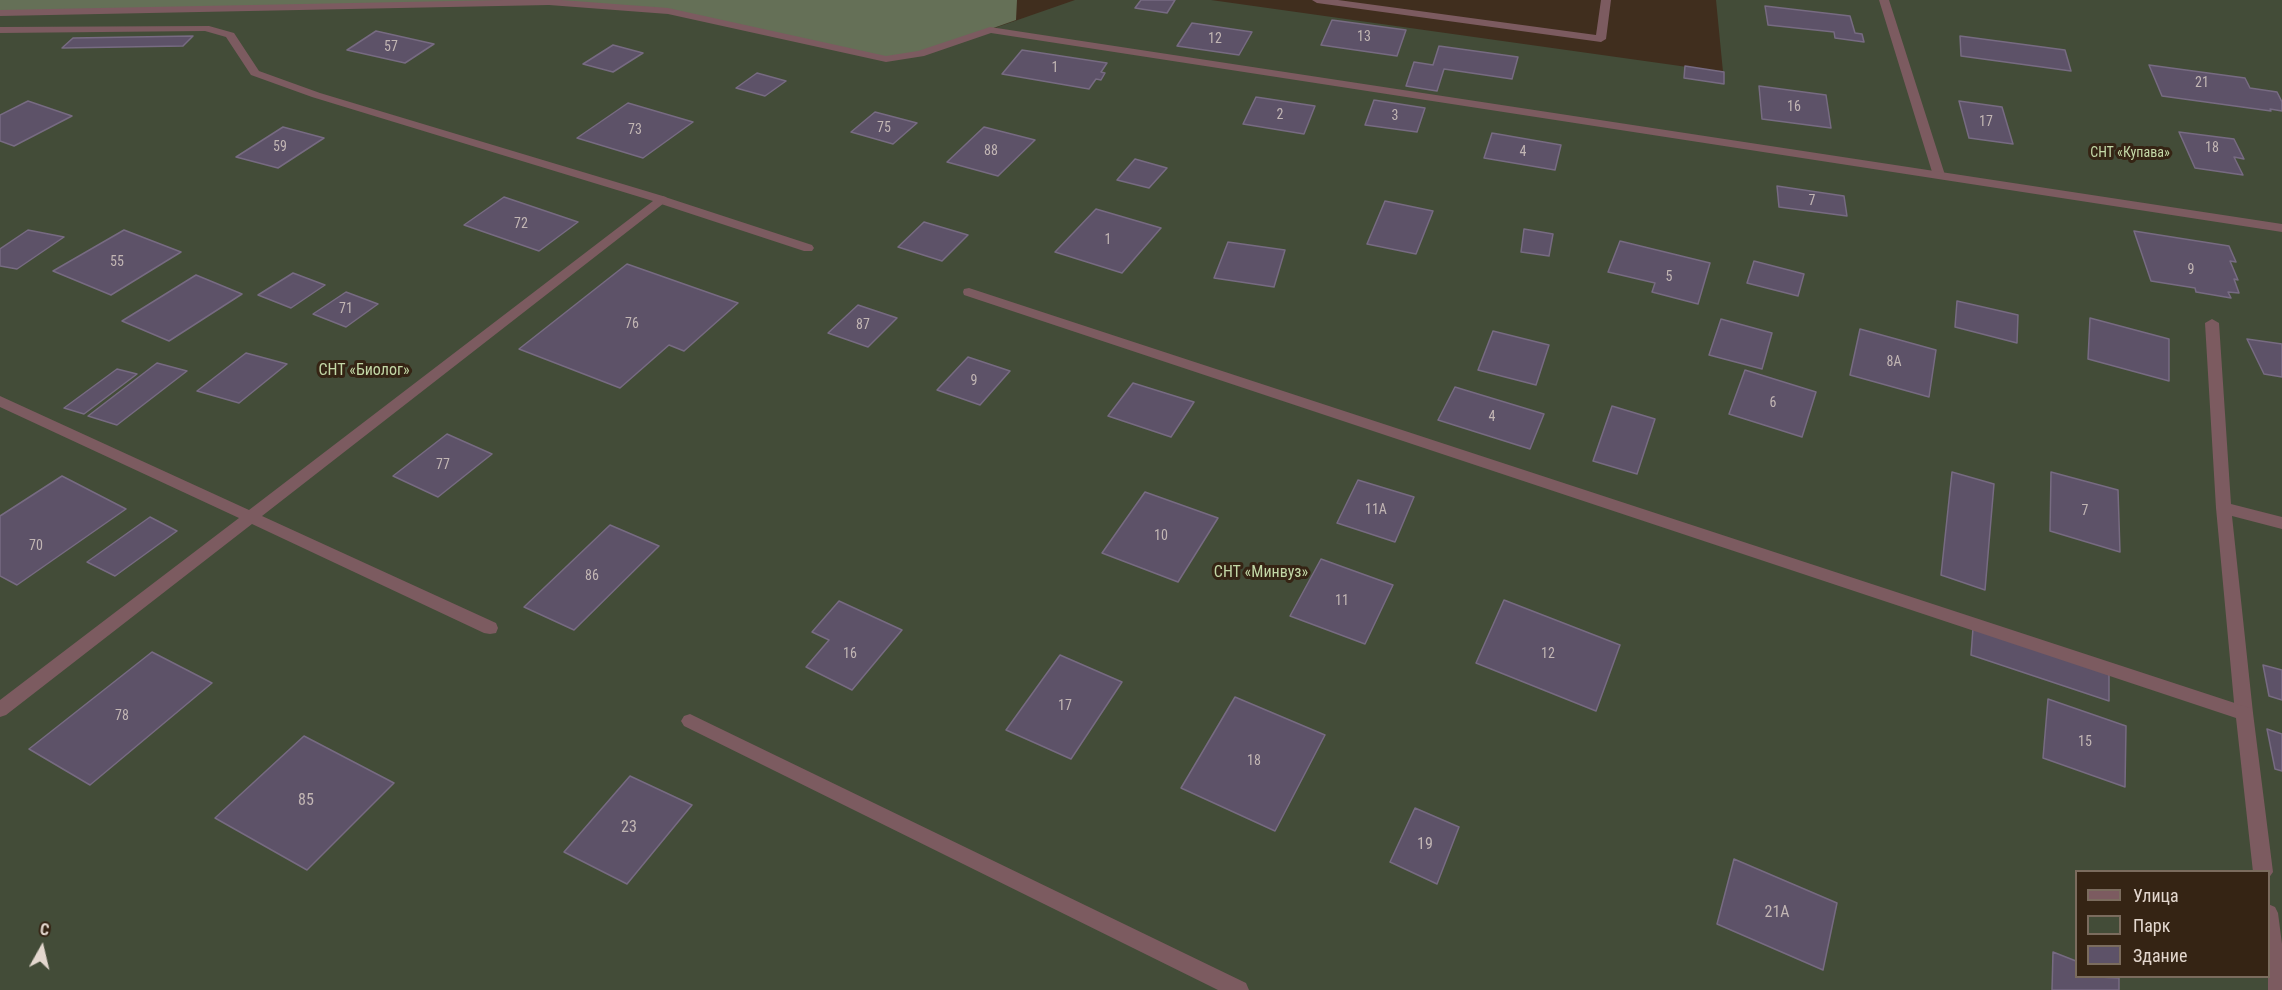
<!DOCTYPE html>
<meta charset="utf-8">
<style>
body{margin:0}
#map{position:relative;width:2282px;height:990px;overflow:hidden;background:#402e1e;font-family:"Roboto Condensed",sans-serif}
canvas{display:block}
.legend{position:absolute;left:2075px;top:870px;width:195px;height:108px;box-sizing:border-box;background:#352414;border:2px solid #7b6c5e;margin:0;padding:8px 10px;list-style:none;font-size:18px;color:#e3d7ce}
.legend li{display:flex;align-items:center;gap:12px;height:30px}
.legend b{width:30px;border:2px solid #7b6c5e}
.north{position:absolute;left:12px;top:918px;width:60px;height:60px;-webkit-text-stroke:4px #352414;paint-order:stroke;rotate:8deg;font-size:16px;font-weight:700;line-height:24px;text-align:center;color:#e3d7ce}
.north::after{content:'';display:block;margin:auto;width:21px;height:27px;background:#e3d7ce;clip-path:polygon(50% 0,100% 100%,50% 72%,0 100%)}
</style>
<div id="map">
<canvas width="2282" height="990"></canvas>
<ul class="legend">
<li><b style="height:8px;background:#7c5b60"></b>Улица</li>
<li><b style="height:16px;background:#434c38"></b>Парк</li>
<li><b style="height:16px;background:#5d5268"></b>Здание</li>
</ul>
<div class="north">С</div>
</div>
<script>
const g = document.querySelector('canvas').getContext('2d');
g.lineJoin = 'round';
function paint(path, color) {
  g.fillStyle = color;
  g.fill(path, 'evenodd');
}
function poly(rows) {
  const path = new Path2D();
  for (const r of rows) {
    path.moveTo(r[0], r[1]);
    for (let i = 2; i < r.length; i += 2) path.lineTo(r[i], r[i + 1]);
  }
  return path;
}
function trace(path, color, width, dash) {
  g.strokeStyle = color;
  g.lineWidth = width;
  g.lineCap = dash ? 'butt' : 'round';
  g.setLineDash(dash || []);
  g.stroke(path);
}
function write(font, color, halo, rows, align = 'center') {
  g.font = font + ' "Roboto Condensed",sans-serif';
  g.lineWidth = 6;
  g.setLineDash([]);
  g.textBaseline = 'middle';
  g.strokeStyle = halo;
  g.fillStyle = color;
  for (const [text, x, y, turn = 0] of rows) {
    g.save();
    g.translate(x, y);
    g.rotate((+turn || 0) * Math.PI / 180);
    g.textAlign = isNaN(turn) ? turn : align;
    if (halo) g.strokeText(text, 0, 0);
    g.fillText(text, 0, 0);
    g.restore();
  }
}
paint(poly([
 [1075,0,1211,0,1723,72,1716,0,2282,0,2282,990,0,990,0,13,549,2,668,11,920,54],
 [2076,872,2268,872,2268,976,2076,976]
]), '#434c38');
paint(poly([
 [0,0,1017,0,1016,20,920,54,886,59,668,11,549,2,0,13]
]), '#657057');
const building = poly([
 [1141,0,1175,0,1167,13,1135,8,1141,0],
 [1765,6,1850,16,1855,33,1862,34,1864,42,1835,38,1834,32,1768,25,1765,6],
 [1332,20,1406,30,1397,56,1321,45,1332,20],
 [1192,23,1252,32,1239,55,1177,46,1192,23],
 [376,31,434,44,405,63,347,50,376,31],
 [193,36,183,46,62,48,73,38,193,36],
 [1960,36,2065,50,2071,71,1961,56,1960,36],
 [613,45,643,53,613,72,583,64,613,45],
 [1439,46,1518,57,1512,79,1444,69,1437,91,1406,86,1414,62,1433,65,1439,46],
 [1022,50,1107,63,1101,72,1105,73,1101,80,1096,79,1089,89,1002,74,1022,50],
 [2149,65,2245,78,2250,88,2277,92,2282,102,2282,111,2270,109,2271,111,2162,96,2149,65],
 [1685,66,1724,72,1724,84,1684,78,1685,66],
 [757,73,786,81,765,96,736,88,757,73],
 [1759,86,1826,95,1831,128,1762,119,1759,86],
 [1256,97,1315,106,1304,134,1243,124,1256,97],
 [1374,100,1425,108,1417,132,1365,125,1374,100],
 [28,101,72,116,14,146,0,141,0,115,28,101],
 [1959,101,2002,107,2013,144,1969,138,1959,101],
 [628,103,693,122,643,158,577,138,628,103],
 [875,112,917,123,893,144,851,132,875,112],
 [283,127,324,138,278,168,236,157,283,127],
 [984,127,1035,140,998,176,947,162,984,127],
 [2179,132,2234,139,2244,159,2234,157,2243,175,2195,168,2179,132],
 [1492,133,1561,145,1555,170,1484,158,1492,133],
 [1135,159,1167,168,1149,188,1117,180,1135,159],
 [1777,186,1844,196,1847,216,1779,207,1777,186],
 [504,197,578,222,539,251,464,225,504,197],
 [1385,201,1433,211,1416,254,1367,244,1385,201],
 [1096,209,1161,228,1122,273,1055,252,1096,209],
 [924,222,968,235,942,261,898,247,924,222],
 [1524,229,1553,234,1549,256,1521,252,1524,229],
 [28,230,64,237,17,269,0,266,0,249,28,230],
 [124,230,181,252,111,295,53,271,124,230],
 [2134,231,2229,246,2236,262,2230,261,2238,280,2234,279,2239,293,2228,292,2231,298,2196,292,2195,288,2151,281,2134,231],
 [1620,241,1710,263,1698,304,1652,292,1655,283,1608,272,1620,241],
 [1228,242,1285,250,1274,287,1214,278,1228,242],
 [1754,261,1804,274,1798,296,1747,283,1754,261],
 [627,264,738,303,684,351,669,345,620,388,519,349,627,264],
 [293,273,325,285,291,308,258,295,293,273],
 [196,275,242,294,169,341,122,321,196,275],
 [346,292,378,304,346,327,313,314,346,292],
 [1957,301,2018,315,2017,343,1955,327,1957,301],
 [858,305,897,318,868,347,828,333,858,305],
 [2090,318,2169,339,2169,381,2088,359,2090,318],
 [1721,319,1772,333,1762,369,1709,355,1721,319],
 [1860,329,1936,350,1929,397,1850,375,1860,329],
 [1493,331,1549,345,1536,385,1478,370,1493,331],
 [2247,339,2282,344,2282,377,2264,374,2247,339],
 [246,353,287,364,239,403,197,391,246,353],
 [968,357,1010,371,980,405,937,390,968,357],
 [157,363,187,371,117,425,88,416,157,363],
 [117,369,137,374,84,414,64,408,117,369],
 [1745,370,1816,392,1802,437,1729,414,1745,370],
 [1133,383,1194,402,1171,437,1108,416,1133,383],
 [1455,387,1544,414,1530,449,1438,420,1455,387],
 [1612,406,1655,419,1637,474,1593,461,1612,406],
 [447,434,492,454,438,497,393,476,447,434],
 [1952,472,1994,484,1985,590,1941,575,1952,472],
 [2051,472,2118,490,2120,552,2050,531,2051,472],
 [62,476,126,509,17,585,0,576,0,516,62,476],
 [1358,480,1414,497,1395,542,1337,523,1358,480],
 [1145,492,1218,518,1178,582,1102,553,1145,492],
 [150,517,177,531,115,576,87,562,150,517],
 [610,525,659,546,574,630,524,607,610,525],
 [1321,559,1393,585,1365,644,1290,616,1321,559],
 [1504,600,1620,645,1596,711,1476,663,1504,600],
 [839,601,902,630,852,690,806,667,829,640,812,632,839,601],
 [1973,628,2109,673,2109,701,1971,655,1973,628],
 [152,652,212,683,90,785,29,749,152,652],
 [1060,655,1122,682,1071,759,1006,730,1060,655],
 [2263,665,2282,670,2282,700,2269,696,2263,665],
 [1235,697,1325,735,1275,831,1181,788,1235,697],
 [2048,699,2126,726,2125,787,2043,758,2048,699],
 [2267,729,2282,734,2282,771,2275,769,2267,729],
 [304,736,394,783,307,870,215,818,304,736],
 [630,776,692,805,627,884,564,852,630,776],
 [1415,808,1459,827,1437,884,1390,862,1415,808],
 [1734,859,1837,903,1823,970,1717,924,1734,859],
 [2053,952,2076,961,2076,976,2119,978,2119,990,2052,990,2053,952]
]);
paint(building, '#5d5268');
trace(building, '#776b82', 1.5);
paint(poly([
 [1312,0,1338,0,1596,35,1601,0,1611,0,1606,39,1601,42,1317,3,1312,0],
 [1879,0,1889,0,1945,175,1943,177,1935,177,1933,175,1879,0],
 [662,196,812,245,814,248,812,251,804,251,658,203,656,200,662,196],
 [2212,319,2219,323,2231,504,2282,517,2282,529,2232,516,2253,713,2250,718,2244,720,2238,718,2235,713,2216,508,2205,323,2212,319]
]), '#7c5b60');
paint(poly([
 [504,0,561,0,668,8,886,56,918,51,990,27,2282,224,2282,232,991,33,924,56,886,62,668,14,549,5,0,16,0,10,504,0],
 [209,26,234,33,259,71,320,93,666,197,668,200,262,516,496,623,498,628,496,633,490,634,484,633,252,524,6,715,0,717,0,700,239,518,0,407,0,396,249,510,653,201,312,97,251,75,226,37,205,31,0,33,0,27,209,26],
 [969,288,2250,708,2253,713,2273,872,2268,879,2268,872,2253,872,2236,718,964,295,963,292,964,289,969,288],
 [690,714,1246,983,1249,990,1218,990,684,726,681,721,684,716,690,714],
 [2268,904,2275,907,2278,913,2282,944,2282,990,2268,990,2268,904]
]), '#7c5b60');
write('14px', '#c2b6b4', null, [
 ["13",1364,37],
 ["12",1215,39],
 ["57",391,47],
 ["1",1055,68],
 ["21",2202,83],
 ["16",1794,107],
 ["2",1280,115],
 ["3",1395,116],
 ["17",1986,122],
 ["75",884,128],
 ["73",635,130],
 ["59",280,147],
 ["18",2212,148],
 ["88",991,151],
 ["4",1523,152],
 ["7",1812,201],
 ["72",521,224],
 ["1",1108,240],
 ["55",117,262],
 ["9",2191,270],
 ["5",1669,277],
 ["71",346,309],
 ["76",632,324],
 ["87",863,325],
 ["8А",1894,362],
 ["9",974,381],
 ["6",1773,403],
 ["4",1492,417],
 ["77",443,465],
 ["11А",1376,510],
 ["7",2085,511],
 ["10",1161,536],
 ["70",36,546],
 ["86",592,576],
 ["11",1342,601],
 ["16",850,654],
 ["12",1548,654],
 ["17",1065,706],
 ["78",122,716],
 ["15",2085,742],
 ["18",1254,761]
]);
write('14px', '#c3d8a7', '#352414', [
 ["СНТ «Купава»",2130,153]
]);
write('16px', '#c3d8a7', '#352414', [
 ["СНТ «Биолог»",364,371],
 ["СНТ «Минвуз»",1261,573]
]);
write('16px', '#c2b6b4', null, [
 ["85",306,801],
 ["23",629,828],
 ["19",1425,845],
 ["21А",1777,913]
]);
</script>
